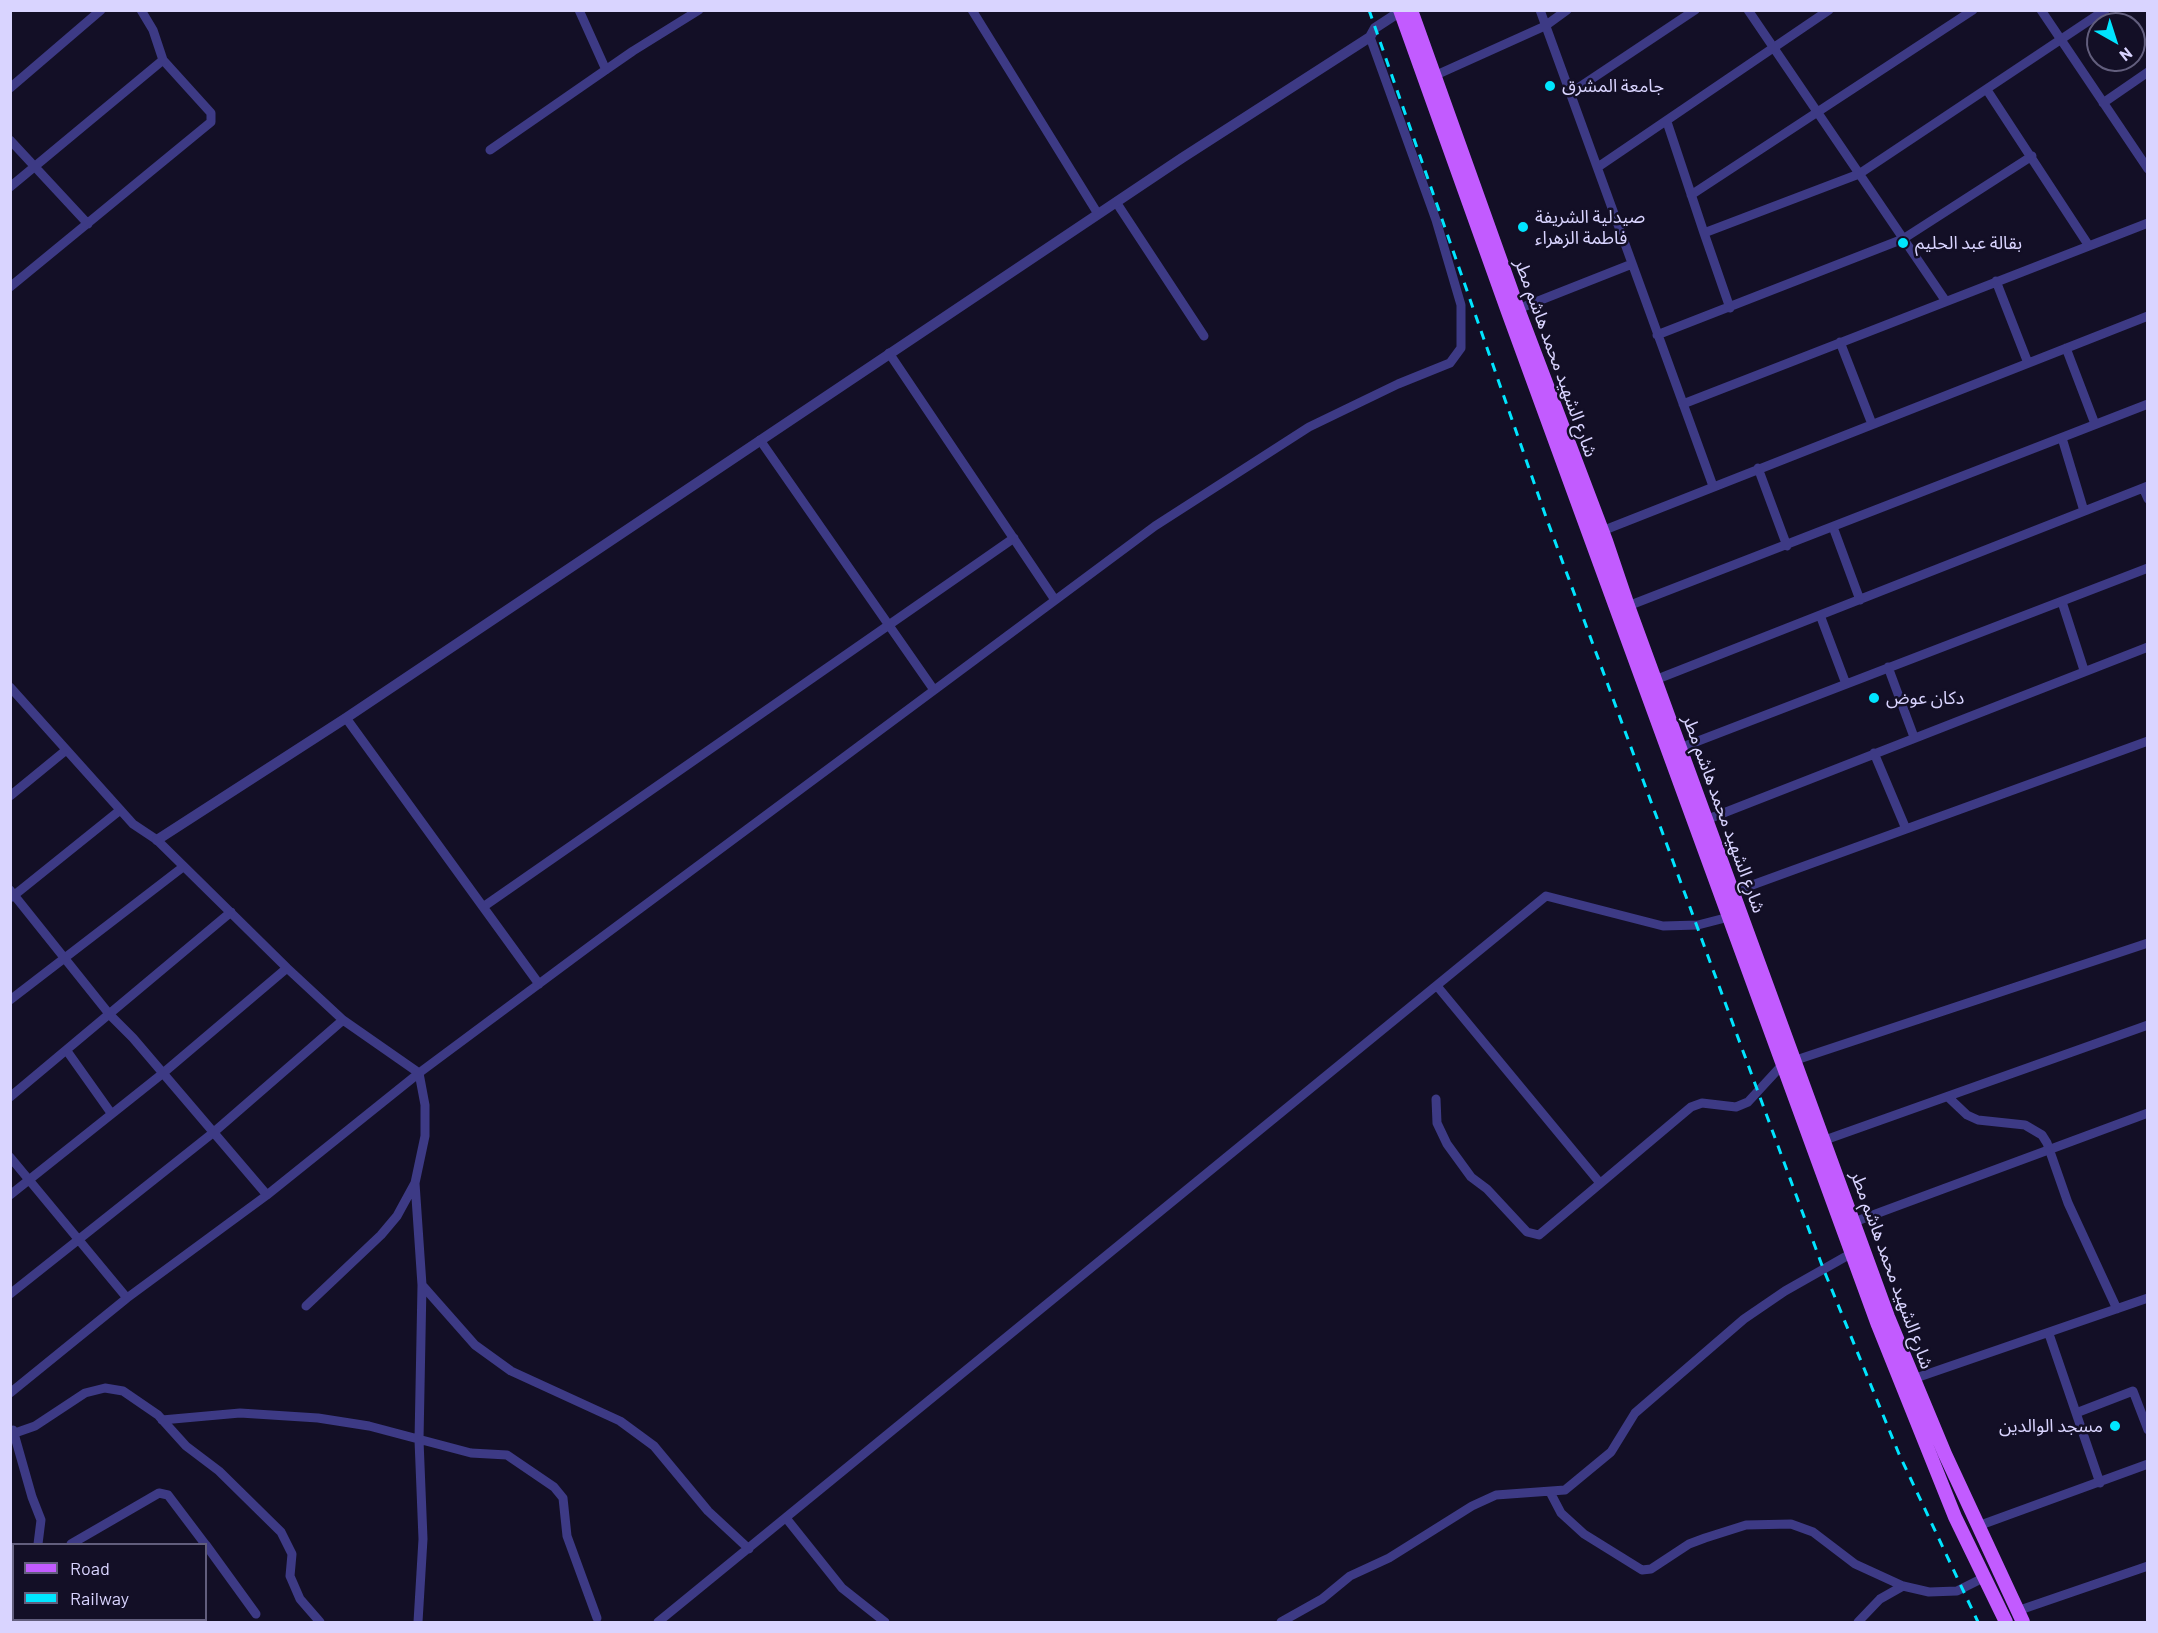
<!DOCTYPE html>
<meta charset="utf-8">
<style>
body{margin:0}
#map{position:relative;width:2158px;height:1633px;overflow:hidden;background:#130f26;font-family:Barlow,sans-serif}
canvas{display:block}
.frame{position:absolute;inset:0;border:12px solid #d9d4ff;pointer-events:none}
.legend{position:absolute;left:12px;top:1543px;width:195px;height:78px;box-sizing:border-box;background:#130f26;border:2px solid #625e7d;margin:0;padding:8px 10px;list-style:none;font-size:18px;color:#d9d4ff}
.legend li{display:flex;align-items:center;gap:12px;height:30px}
.legend b{width:30px;border:2px solid #625e7d}
.north{position:absolute;left:2086px;top:12px;width:60px;height:60px;box-sizing:border-box;background:#130f26;border:2px solid #625e7d;border-radius:50%;rotate:141deg;font-size:16px;font-weight:700;line-height:24px;text-align:center;color:#d9d4ff}
.north::after{content:'';display:block;margin:auto;width:21px;height:27px;background:#00e5ff;clip-path:polygon(50% 0,100% 100%,50% 72%,0 100%)}
</style>
<div id="map">
<canvas width="2158" height="1633"></canvas>
<div class="frame"></div>
<ul class="legend">
<li><b style="height:8px;background:#c25bff"></b>Road</li>
<li><b style="height:8px;background:#00e5ff"></b>Railway</li>
</ul>
<div class="north">N</div>
</div>
<script>
const g = document.querySelector('canvas').getContext('2d');
g.lineJoin = 'round';
function poly(rows) {
  const path = new Path2D();
  for (const r of rows) {
    path.moveTo(r[0], r[1]);
    for (let i = 2; i < r.length; i += 2) path.lineTo(r[i], r[i + 1]);
  }
  return path;
}
function trace(path, color, width, dash) {
  g.strokeStyle = color;
  g.lineWidth = width;
  g.lineCap = dash ? 'butt' : 'round';
  g.setLineDash(dash || []);
  g.stroke(path);
}
function write(font, color, halo, rows, align = 'center') {
  g.font = font + ' Barlow,"Noto Sans Arabic",sans-serif';
  g.lineWidth = 5;
  g.setLineDash([]);
  g.textBaseline = 'middle';
  g.strokeStyle = halo;
  g.fillStyle = color;
  for (const [text, x, y, turn = 0] of rows) {
    g.save();
    g.translate(x, y);
    g.rotate((+turn || 0) * Math.PI / 180);
    g.textAlign = isNaN(turn) ? turn : align;
    if (halo) g.strokeText(text, 0, 0);
    g.fillText(text, 0, 0);
    g.restore();
  }
}
trace(poly([
 [579,10,606,70],
 [972,10,1098,214],
 [1540,10,1713,486],
 [1748,10,1945,300],
 [2041,10,2148,169],
 [1434,76,1545,26,1567,10],
 [10,88,101,10],
 [1987,90,2089,246],
 [1572,92,1695,10],
 [2103,103,2148,72],
 [1667,122,1704,233,1859,174,2105,10],
 [10,140,88,224],
 [490,150,633,51,699,10],
 [1598,167,1829,10],
 [10,187,163,60],
 [1691,195,1973,10],
 [1116,202,1204,336],
 [1704,233,1730,308],
 [1996,281,2028,363],
 [10,287,211,122,211,113,163,60,153,30,141,10],
 [1518,309,1632,264],
 [1657,335,1903,239,2032,156],
 [1840,342,1872,424],
 [2066,348,2095,424],
 [889,353,1055,600],
 [1683,404,2148,223],
 [2062,438,2084,511],
 [760,440,934,690],
 [1758,468,1787,546],
 [2143,488,2148,499],
 [1833,527,1860,600],
 [1602,531,2148,316],
 [2062,602,2084,670],
 [1628,606,2148,404],
 [1820,615,1846,684],
 [1888,667,1914,737],
 [1655,680,2148,486],
 [10,687,133,824,157,840,287,968,343,1020,419,1073,425,1105,425,1136,415,1183,397,1216,381,1235,306,1306],
 [346,718,539,984],
 [1680,748,2148,568],
 [1874,753,1906,829],
 [10,796,65,751],
 [1703,821,2148,647],
 [10,890,110,1015,133,1038,267,1195],
 [1733,892,2148,741],
 [12,897,119,811],
 [483,907,1014,538],
 [1437,986,1600,1183],
 [10,1000,183,867],
 [67,1051,111,1113],
 [1796,1060,2148,943],
 [10,1097,231,912],
 [1948,1097,1967,1115,1978,1120,2025,1125,2042,1135,2047,1143,2068,1203,2117,1309],
 [1436,1099,1437,1123,1447,1144,1471,1177,1487,1189,1527,1232,1539,1235,1691,1107,1702,1103,1736,1107,1748,1102,1783,1064],
 [1825,1140,2148,1025],
 [10,1157,127,1298],
 [415,1183,422,1285,419,1440,423,1539,418,1622],
 [10,1195,162,1074,287,968],
 [1854,1222,2148,1113],
 [422,1285,475,1345,511,1371,620,1421,654,1446,708,1511,749,1549],
 [10,1294,214,1132,343,1020],
 [2049,1334,2100,1483],
 [1913,1379,2148,1298],
 [10,1393,127,1298,267,1195,419,1073,1155,526,1309,427,1398,384,1450,363,1461,348,1461,305,1436,220,1370,37],
 [2076,1413,2133,1391,2148,1430],
 [162,1420,240,1413,318,1418,369,1426,471,1453,507,1455,554,1487,563,1498,567,1536,597,1618],
 [13,1430,32,1497,41,1520,38,1544],
 [10,1431,15,1433,35,1426,85,1393,105,1388,123,1391,158,1415,186,1446,219,1471,281,1532,292,1554,290,1576,300,1599,320,1622],
 [1550,1492,1561,1513,1584,1534,1642,1570,1651,1569,1689,1544,1705,1538,1746,1525,1791,1524,1813,1532,1855,1564,1903,1586,1929,1592,1957,1591,1985,1577],
 [786,1518,842,1588,885,1622],
 [1978,1526,2148,1464],
 [71,1544,159,1493,168,1495,205,1544],
 [206,1545,256,1614],
 [10,1581,14,1579],
 [2017,1611,2148,1566],
 [37,1620,38,1622],
 [658,1622,1546,896,1663,926,1698,925,1729,917],
 [1281,1622,1322,1599,1350,1576,1389,1558,1472,1506,1496,1495,1565,1490,1611,1452,1635,1413,1744,1319,1785,1291,1852,1253],
 [1858,1622,1880,1599,1903,1586]
]), '#3d3a85', 9);
trace(poly([
 [157,840,346,718,1182,158,1370,37,1375,28,1401,11]
]), '#3d3a85', 10);
trace(poly([
 [1400,10,1508,312,1878,1325,1955,1517,2006,1622],
 [1411,10,1518,309,1606,541,1628,606,1888,1317,1945,1454,2023,1622]
]), '#c25bff', 14);
trace(poly([
 [1369,10,1546,517,1823,1268,1899,1454,1978,1622]
]), '#00e5ff', 3, [9, 8]);
for (const [x, y, r, color] of [
 [1550,86,6,"#00e5ff"],
 [1523,227,6,"#00e5ff"],
 [1903,243,6,"#00e5ff"],
 [1874,698,6,"#00e5ff"],
 [2115,1426,6,"#00e5ff"]
]) {
  const dot = new Path2D();
  dot.arc(x, y, r, 0, 2 * Math.PI);
  g.fillStyle = color;
  g.fill(dot);
  trace(dot, '#130f26', 2);
}
write('18px', '#d9d4ff', '#130f26', [
 ["جامعة المشرق",1562,86],
 ["صيدلية الشريفة",1535,217],
 ["فاطمة الزهراء",1535,238],
 ["بقالة عبد الحليم",1915,243],
 ["دكان عوض",1886,698],
 ["مسجد الوالدين",2103,1426,"right"]
], 'left');
write('18px', '#d9d4ff', '#130f26', [
 ["شارع الشهيد محمد هاشم مطر",1556,358,70],
 ["شارع الشهيد محمد هاشم مطر",1724,814,70],
 ["شارع الشهيد محمد هاشم مطر",1892,1270,70]
]);
</script>
